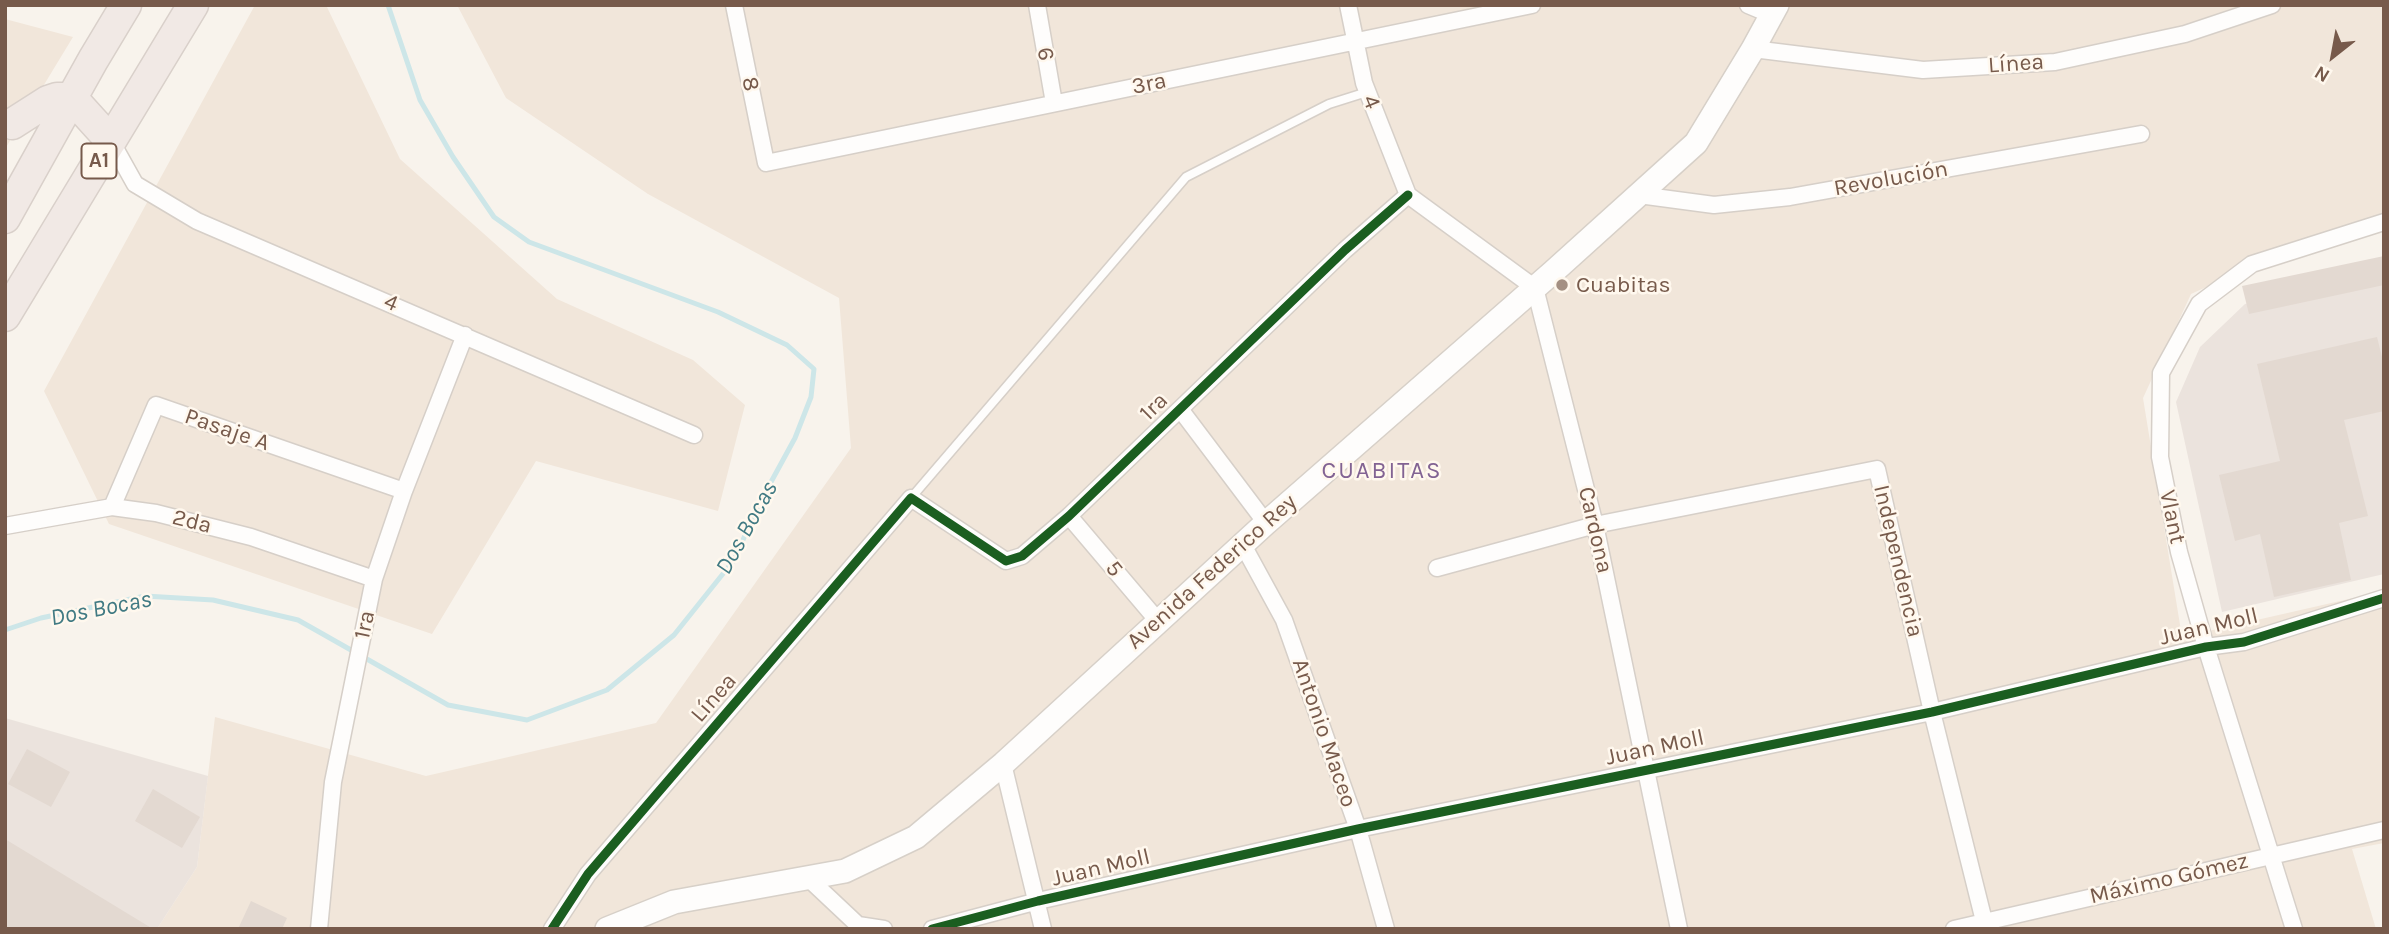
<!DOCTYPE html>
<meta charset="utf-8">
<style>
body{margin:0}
#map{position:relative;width:2389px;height:934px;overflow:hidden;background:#f8f3ec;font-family:Karla,sans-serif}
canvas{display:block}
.frame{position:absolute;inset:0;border:7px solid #775a4b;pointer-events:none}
.north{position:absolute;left:2298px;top:21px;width:70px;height:70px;-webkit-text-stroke:5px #fff8ee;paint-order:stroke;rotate:211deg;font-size:19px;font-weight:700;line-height:28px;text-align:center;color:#775a4b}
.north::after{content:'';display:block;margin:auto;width:24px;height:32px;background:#775a4b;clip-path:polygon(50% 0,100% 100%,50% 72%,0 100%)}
</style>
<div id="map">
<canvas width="2389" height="934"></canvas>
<div class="frame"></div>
<div class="north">N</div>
</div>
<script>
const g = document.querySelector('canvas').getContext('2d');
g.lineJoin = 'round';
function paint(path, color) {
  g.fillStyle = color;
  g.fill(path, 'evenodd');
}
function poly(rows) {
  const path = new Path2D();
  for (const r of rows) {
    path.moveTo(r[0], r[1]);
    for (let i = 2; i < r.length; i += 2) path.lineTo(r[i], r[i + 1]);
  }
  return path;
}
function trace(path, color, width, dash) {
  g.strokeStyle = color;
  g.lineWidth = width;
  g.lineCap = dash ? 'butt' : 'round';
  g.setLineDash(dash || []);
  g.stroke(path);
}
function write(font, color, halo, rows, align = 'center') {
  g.font = font + ' Karla,sans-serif';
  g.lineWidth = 5;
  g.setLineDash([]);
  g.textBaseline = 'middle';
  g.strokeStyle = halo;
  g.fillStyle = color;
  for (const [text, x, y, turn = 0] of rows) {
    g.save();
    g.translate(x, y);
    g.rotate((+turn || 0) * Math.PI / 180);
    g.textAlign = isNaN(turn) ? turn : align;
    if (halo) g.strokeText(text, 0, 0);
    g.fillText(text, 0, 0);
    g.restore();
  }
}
paint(poly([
 [255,5,326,5,400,159,557,299,693,360,745,405,718,511,536,461,432,634,109,524,44,391],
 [457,5,2384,5,2384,224,2300,244,2191,294,2143,398,2182,637,2384,591,2384,843,2352,849,2376,929,157,929,197,867,215,717,426,776,656,723,851,448,839,298,648,194,506,98],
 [5,19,73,37,5,149]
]), '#f1e6da');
paint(poly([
 [2384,263,2384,574,2222,612,2176,402,2200,347,2245,304],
 [5,718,208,776,197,867,157,929,5,929]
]), '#ebe3dd');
trace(poly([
 [5,630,41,618,145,596,213,600,298,620,448,705,527,720,607,690,674,635,734,560,759,504,795,438,811,397,814,369,787,345,718,312,529,242,494,217,453,157,420,100,388,5]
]), '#cde6e8', 5);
paint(poly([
 [2384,256,2384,285,2249,314,2242,286],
 [2377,337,2384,365,2384,411,2344,420,2368,516,2339,523,2351,580,2274,597,2260,534,2235,541,2219,475,2280,461,2257,364],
 [27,749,70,772,51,807,8,784],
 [153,789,200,817,182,848,135,821],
 [5,839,153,929,5,929],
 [251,901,287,918,282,929,238,929]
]), '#e3d9d1');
const service = poly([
 [911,498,1186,177,1329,104,1367,92]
]);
const minor = poly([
 [734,5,766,163,1532,5],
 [1037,5,1054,103],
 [1348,5,1364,83,1408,195],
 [1748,5,1772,15],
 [1753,49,1923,70,2055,62,2185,34,2272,5],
 [111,141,135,184,197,221,694,435],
 [1408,195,1535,288,1595,525,1679,929],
 [1639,195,1714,205,1790,197,2141,134],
 [1180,409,1266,523],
 [112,507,156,405,404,491],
 [1069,516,1158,621],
 [5,526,112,507,156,513,251,537,374,579],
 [1243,545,1284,620,1358,829,1386,929],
 [1437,568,1595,525,1877,469,1932,712,1986,929],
 [1003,764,1043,929],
 [808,878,858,925,884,929],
 [319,929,333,782,374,579,404,491,465,335],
 [552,929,588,874,911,498,1006,561,1022,556,1069,516,1345,250,1408,195],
 [932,929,1038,901,1358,829,1932,712,2206,647,2244,642,2384,598],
 [1954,929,2384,830],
 [2294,929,2206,647,2179,552,2160,457,2161,373,2199,304,2252,264,2384,222]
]);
const secondary = poly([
 [607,929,674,902,845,871,916,837,1003,764,1266,523,1553,272,1696,143,1753,49,1777,5]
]);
const motorway = poly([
 [12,124,48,101,57,98,72,98,111,141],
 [5,218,93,60,126,5],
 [5,316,193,5]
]);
trace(service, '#d6cfc8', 11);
trace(minor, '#d6cfc8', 19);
trace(secondary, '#d7d0c8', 26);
trace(motorway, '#d9d0ca', 33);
trace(service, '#fefdfc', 8);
trace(minor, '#fefdfc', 16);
trace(secondary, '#fefdfc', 23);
trace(motorway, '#f1e9e5', 30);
trace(poly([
 [552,929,588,874,911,498,1006,561,1022,556,1069,516,1345,250,1408,195],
 [932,929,1038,901,1358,829,1932,712,2206,647,2244,642,2384,598]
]), '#1b5e20', 9);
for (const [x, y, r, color] of [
 [1562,285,7,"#a49083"]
]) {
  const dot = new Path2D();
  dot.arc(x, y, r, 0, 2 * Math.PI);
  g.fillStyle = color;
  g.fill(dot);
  trace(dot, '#fff8ee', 2.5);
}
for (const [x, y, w] of [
 [99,161,35]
]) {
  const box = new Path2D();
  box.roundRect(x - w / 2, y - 17.5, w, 35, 5);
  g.fillStyle = '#fff8ee';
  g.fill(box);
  trace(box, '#775a4b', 2);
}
write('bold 21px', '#775a4b', null, [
 ["A1",99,161]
]);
write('23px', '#775a4b', '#fff8ee', [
 ["6",1045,54,80],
 ["Línea",2016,64,-4],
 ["8",750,84,78],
 ["3ra",1149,84,-12],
 ["4",1371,102,68],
 ["Revolución",1891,179,-10],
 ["4",391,303,23],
 ["1ra",1154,407,-44],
 ["Pasaje A",227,430,19],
 ["Vlant",2172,517,78],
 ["2da",192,522,14],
 ["Cardona",1595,530,77],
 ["Independencia",1898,561,77],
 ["5",1114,569,50],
 ["Avenida Federico Rey",1212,572,-42],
 ["1ra",365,625,-78],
 ["Juan Moll",2209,627,-13],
 ["Línea",714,698,-49],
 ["Antonio Maceo",1324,733,71],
 ["Juan Moll",1655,748,-12],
 ["Juan Moll",1101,868,-13],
 ["Máximo Gómez",2169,879,-13]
]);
write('23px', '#775a4b', '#fff8ee', [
 ["Cuabitas",1576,285]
], 'left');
g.letterSpacing = '2px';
write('24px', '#826393', '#fff8ee', [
 ["CUABITAS",1382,471]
]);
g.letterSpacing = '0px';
write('italic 24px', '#417a83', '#fff8ee', [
 ["Dos Bocas",747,528,-61],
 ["Dos Bocas",101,609,-11]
]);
</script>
